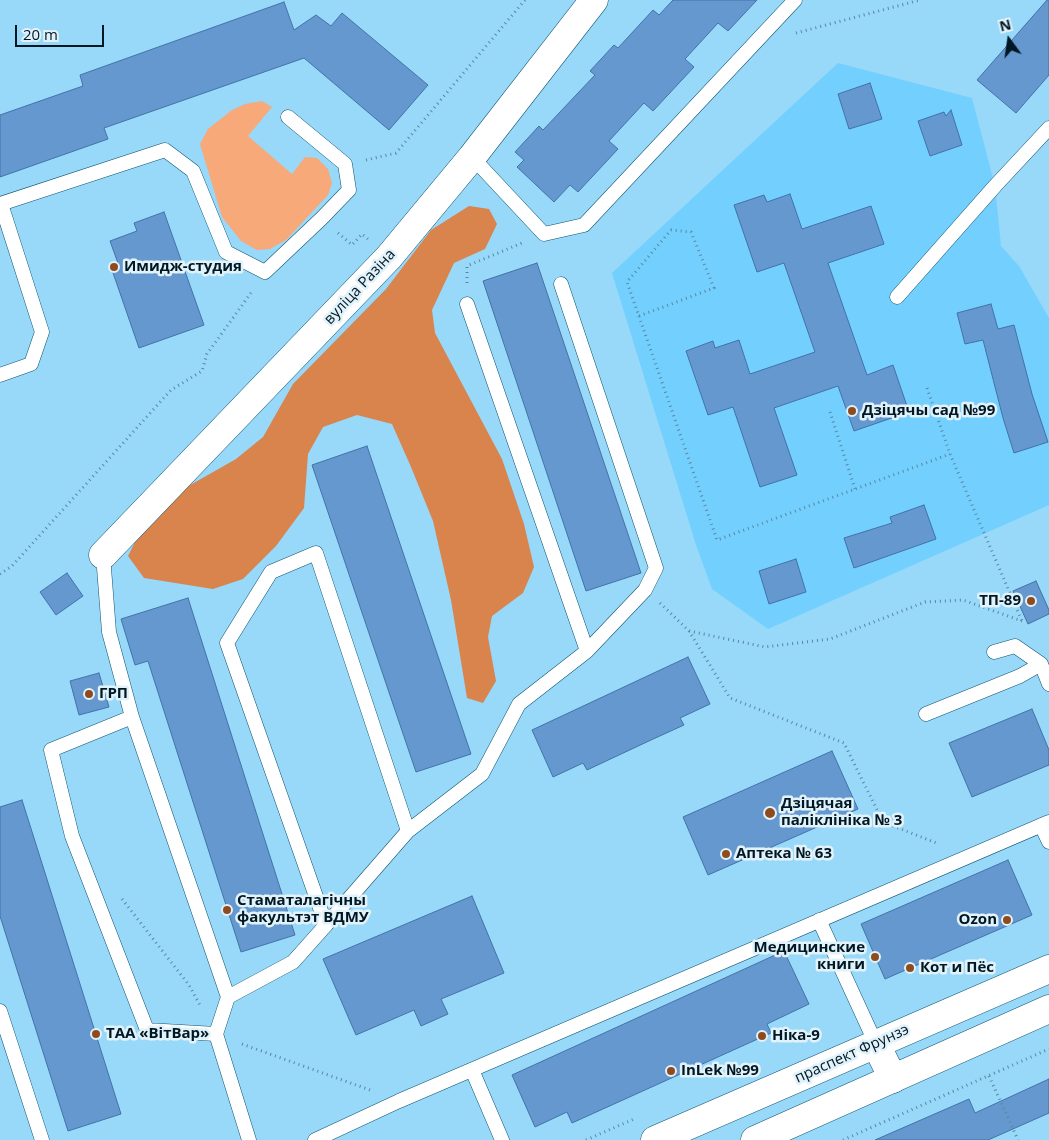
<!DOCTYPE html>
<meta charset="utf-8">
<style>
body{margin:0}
#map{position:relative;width:1049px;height:1140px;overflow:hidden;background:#98d8f9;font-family:"Open Sans",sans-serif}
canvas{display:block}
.north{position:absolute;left:984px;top:15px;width:50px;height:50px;-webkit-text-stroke:4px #e2f2fa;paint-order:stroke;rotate:346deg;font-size:14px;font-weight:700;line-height:20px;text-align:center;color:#001824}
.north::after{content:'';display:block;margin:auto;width:18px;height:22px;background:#001824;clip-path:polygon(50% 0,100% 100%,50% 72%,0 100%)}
.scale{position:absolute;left:15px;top:25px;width:89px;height:22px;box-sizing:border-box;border:2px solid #001824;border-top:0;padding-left:6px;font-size:15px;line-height:18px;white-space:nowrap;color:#001824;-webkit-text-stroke:4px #e2f2fa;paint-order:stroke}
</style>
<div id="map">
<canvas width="1049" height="1140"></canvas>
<div class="north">N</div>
<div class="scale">20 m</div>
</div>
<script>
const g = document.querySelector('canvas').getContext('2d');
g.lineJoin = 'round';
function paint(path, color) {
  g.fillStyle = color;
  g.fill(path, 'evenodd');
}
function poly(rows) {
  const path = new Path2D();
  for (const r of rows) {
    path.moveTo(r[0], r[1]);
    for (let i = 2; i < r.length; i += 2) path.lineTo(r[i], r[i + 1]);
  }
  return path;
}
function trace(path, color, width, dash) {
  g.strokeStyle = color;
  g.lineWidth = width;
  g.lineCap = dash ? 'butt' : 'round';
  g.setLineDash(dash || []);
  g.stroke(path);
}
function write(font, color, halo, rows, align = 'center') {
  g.font = font + ' "Open Sans",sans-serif';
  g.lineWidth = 5;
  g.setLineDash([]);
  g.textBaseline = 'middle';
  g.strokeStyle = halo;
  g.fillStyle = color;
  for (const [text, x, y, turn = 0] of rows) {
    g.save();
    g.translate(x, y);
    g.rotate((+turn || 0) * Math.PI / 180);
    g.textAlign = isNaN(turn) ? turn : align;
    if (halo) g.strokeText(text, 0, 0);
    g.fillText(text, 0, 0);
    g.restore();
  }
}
paint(poly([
 [838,63,972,98,995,186,1001,246,1019,266,1049,318,1049,505,768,629,712,589,696,545,612,273]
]), '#73d0fe');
paint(poly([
 [262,101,272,107,248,136,292,174,305,157,317,158,328,169,332,183,328,195,286,240,270,249,257,250,241,241,222,217,200,144,208,129,232,110,245,104]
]), '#f7a97a');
paint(poly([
 [469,206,489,209,497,224,485,249,454,263,432,310,435,333,502,459,524,524,534,567,523,593,492,616,488,637,496,681,483,703,467,698,451,600,433,521,411,467,392,424,357,415,323,427,308,454,304,508,276,546,243,579,213,589,144,578,128,556,140,532,178,492,236,459,263,437,293,384,386,289,431,230]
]), '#d9834d');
const building = poly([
 [673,0,757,0,728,31,718,23,685,59,694,67,653,111,644,103,609,141,618,149,578,192,570,185,554,202,517,167,524,160,515,152,539,126,543,130,595,75,590,71,614,45,618,48,653,10,659,15,673,0],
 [1047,0,1049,0,1049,75,1016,113,977,80,1047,0],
 [284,2,294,30,316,15,331,26,342,13,428,85,389,130,304,58,104,128,108,139,0,177,0,115,83,86,80,75,284,2],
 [870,83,882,119,849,129,838,94,870,83],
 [951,110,962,145,930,156,918,121,944,112,946,116,951,110],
 [790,194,802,229,871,206,884,244,828,263,867,375,893,365,909,412,854,431,838,386,774,408,797,475,760,487,733,407,708,415,686,351,713,341,715,348,739,340,750,374,815,352,784,263,757,272,734,205,764,195,767,202,790,194],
 [164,212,204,325,139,348,111,267,119,266,110,241,137,231,134,223,164,212],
 [537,263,641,573,586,591,483,281,537,263],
 [991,304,998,329,1014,325,1032,394,1048,442,1014,453,1003,418,983,340,965,344,957,313,991,304],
 [367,446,471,754,416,772,312,465,367,446],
 [924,505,936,539,854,568,844,538,892,523,890,517,924,505],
 [796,559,806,592,769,604,759,571,796,559],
 [67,573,83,596,56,615,40,592,67,573],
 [1036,581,1049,610,1049,614,1028,624,1013,591,1036,581],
 [188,598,295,935,241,952,148,661,135,665,121,619,188,598],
 [688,657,710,704,680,718,684,725,651,740,587,770,583,763,553,777,532,730,688,657],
 [99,673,109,707,79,715,70,681,99,673],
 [1032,709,1049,750,1049,765,972,797,949,743,1032,709],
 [832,751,858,809,708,875,683,817,832,751],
 [22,800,121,1114,68,1131,0,916,0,807,22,800],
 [1008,860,1032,915,885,979,861,924,1008,860],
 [472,896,504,973,441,999,448,1014,421,1026,414,1010,356,1035,323,959,472,896],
 [784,951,809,1004,767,1024,771,1033,572,1123,567,1112,535,1127,512,1075,784,951],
 [1049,1079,1049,1113,988,1140,875,1140,969,1099,975,1113,1049,1079]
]);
paint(building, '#6598cf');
trace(building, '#4173a8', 1);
const lane = poly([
 [472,157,544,234,584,225,795,0],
 [0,204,165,150,193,171,226,252,265,272,322,218,349,190,345,164,288,117],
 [561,284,656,568,645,590,587,651],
 [897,297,995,186,1049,128],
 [0,375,31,364,42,332,1,204],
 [103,555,109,632,132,717,228,997,216,1034,249,1140],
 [994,652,1015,646,1041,664],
 [926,714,1020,676,1041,664,1049,684],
 [132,717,51,750,72,836,147,1030,216,1034],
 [1041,825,1049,842],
 [408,831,482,774,519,704,587,651,467,304],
 [819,920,876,1044],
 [228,997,293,962,326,925,227,643,271,572,316,553,408,831,326,925],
 [0,1011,42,1140],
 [472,1070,502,1140],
 [315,1140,399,1101,1049,822]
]);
const street = poly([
 [103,555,389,257,472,157,594,0],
 [876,1044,893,1079]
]);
const primary = poly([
 [655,1140,1049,969],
 [755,1140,1049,1009]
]);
trace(lane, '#0f5571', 15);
trace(street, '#0f5571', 29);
trace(primary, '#0f5571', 29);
trace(poly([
 [796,33,920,0],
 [366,160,396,153,525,0],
 [338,233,352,245,362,234,368,239],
 [467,283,467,266,522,243],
 [639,316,714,288,691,232,671,230,627,282,717,540,950,454],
 [927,388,950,454,1022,621],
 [830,412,855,489],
 [0,574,12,566,171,390,202,371,207,354,253,290],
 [660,603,689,631,730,698,844,743,883,822,939,844],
 [689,631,765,647,830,639,925,602,963,600,1022,621],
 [122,899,189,985,201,1007],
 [242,1044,370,1090],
 [989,1076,1018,1140],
 [586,1140,634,1119],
 [843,1140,1049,1049]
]), '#5988a0', 3, [1, 4]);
trace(lane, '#fff', 14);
trace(street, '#fff', 28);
trace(primary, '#fff', 28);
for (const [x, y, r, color] of [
 [114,267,5,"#8e4b1d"],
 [852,411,5,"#8e4b1d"],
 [1031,601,5,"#8e4b1d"],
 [89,694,5,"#8e4b1d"],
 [770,813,6,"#8e4b1d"],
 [726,854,5,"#8e4b1d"],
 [227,910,5,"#8e4b1d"],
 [1007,920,5,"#8e4b1d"],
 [875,957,5,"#8e4b1d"],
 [910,968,5,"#8e4b1d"],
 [96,1034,5,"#8e4b1d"],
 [762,1036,5,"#8e4b1d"],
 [671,1071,5,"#8e4b1d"]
]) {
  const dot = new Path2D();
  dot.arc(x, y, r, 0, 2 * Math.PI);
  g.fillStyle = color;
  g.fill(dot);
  trace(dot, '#e2f2fa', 2);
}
write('bold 15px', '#001824', '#e2f2fa', [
 ["Имидж-студия",124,267],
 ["Дзіцячы сад №99",862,411],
 ["ТП-89",1021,601,"right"],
 ["ГРП",99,694],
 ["Дзіцячая",781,804],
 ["паліклініка № 3",781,821],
 ["Аптека № 63",736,854],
 ["Стаматалагічны",237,901],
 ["факультэт ВДМУ",237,918],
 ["Ozon",997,920,"right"],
 ["Медицинские",865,948,"right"],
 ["книги",865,965,"right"],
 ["Кот и Пёс",920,968],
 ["ТАА «ВітВар»",106,1034],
 ["Ніка-9",772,1036],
 ["InLek №99",681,1071]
], 'left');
write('15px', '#001824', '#e2f2fa', [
 ["вуліца Разіна",360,287,-47],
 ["праспект Фрунзэ",852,1054,-24]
]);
</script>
